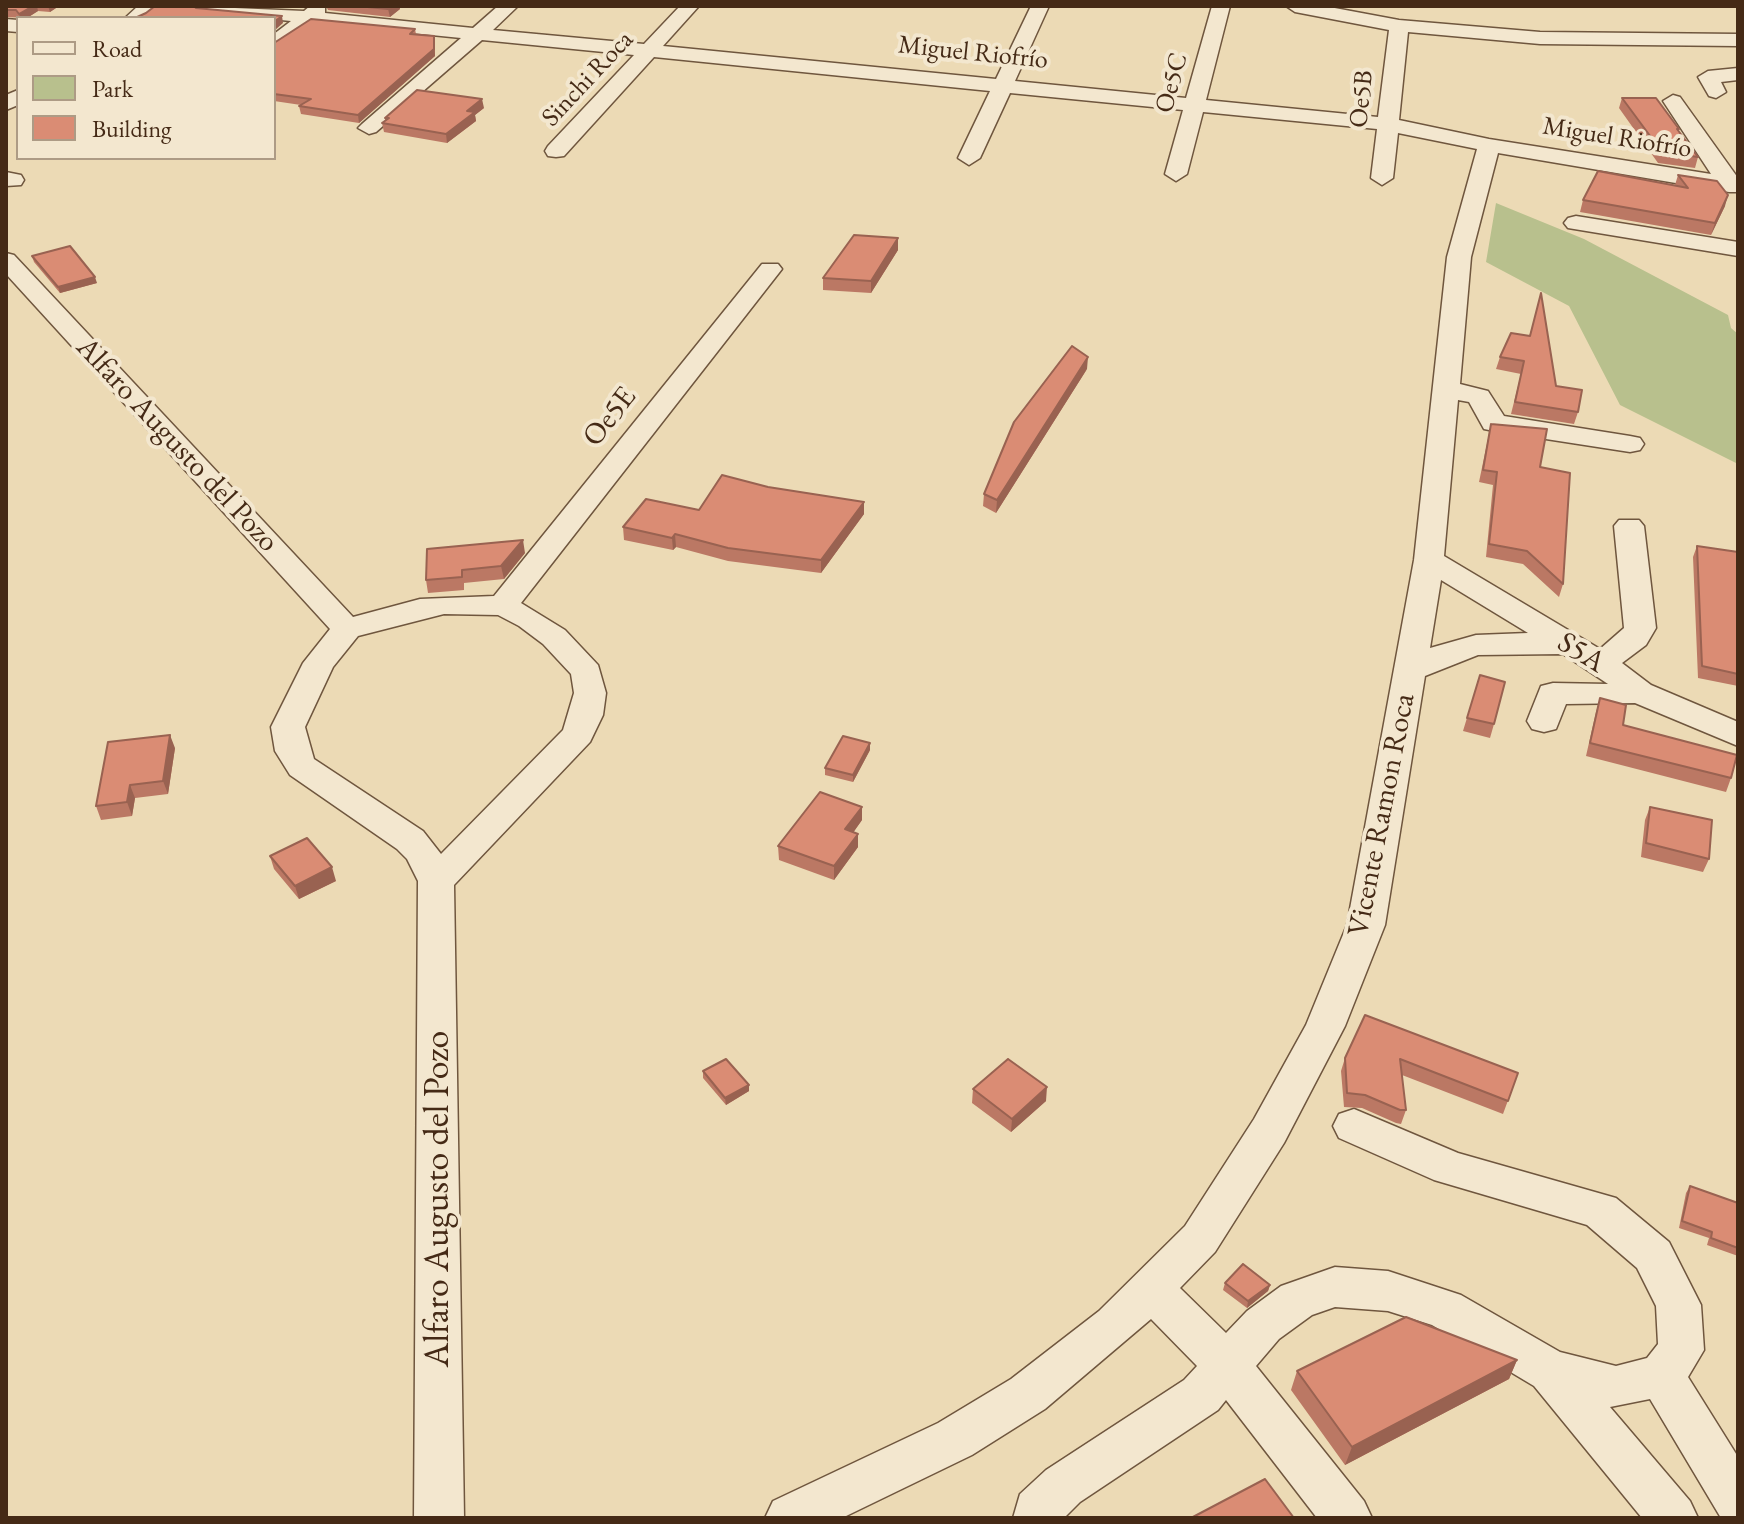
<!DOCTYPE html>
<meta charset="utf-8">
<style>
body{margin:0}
#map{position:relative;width:1744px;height:1524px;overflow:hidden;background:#ecdab5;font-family:"EB Garamond",serif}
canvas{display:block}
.frame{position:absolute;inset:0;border:8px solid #452a16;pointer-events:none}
.legend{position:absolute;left:16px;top:16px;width:260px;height:144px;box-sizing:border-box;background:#f3e7cf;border:2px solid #ad9b85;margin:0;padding:10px 14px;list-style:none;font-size:24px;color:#452a16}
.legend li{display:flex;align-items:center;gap:16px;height:40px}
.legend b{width:40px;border:2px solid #ad9b85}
</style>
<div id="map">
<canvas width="1744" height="1524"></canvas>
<div class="frame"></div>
<ul class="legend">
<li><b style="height:10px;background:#f3e7cf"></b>Road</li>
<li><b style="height:22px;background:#b8c08d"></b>Park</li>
<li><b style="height:22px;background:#da8c74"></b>Building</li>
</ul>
</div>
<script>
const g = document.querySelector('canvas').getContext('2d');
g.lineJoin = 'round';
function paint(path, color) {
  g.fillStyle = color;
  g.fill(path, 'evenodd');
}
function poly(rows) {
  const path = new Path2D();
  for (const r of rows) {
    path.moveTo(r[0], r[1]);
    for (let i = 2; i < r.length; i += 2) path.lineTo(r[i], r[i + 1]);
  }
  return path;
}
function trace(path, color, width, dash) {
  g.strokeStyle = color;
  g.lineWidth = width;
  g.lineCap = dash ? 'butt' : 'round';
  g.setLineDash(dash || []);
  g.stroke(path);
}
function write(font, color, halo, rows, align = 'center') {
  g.font = font + ' "EB Garamond",serif';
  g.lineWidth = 8;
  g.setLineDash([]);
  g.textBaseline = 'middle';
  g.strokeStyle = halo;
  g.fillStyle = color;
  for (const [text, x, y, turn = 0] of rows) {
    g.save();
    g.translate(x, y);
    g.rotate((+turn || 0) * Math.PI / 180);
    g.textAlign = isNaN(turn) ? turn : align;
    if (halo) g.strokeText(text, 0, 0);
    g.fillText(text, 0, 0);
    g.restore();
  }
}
paint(poly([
 [1496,203,1584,239,1728,315,1731,328,1738,334,1738,464,1620,405,1569,306,1486,262]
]), '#b8c08d');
const street = poly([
 [138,6,159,6,146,18,125,18,138,6],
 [189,6,304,11,310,6,325,6,325,13,473,28,498,6,518,6,493,30,644,44,680,6,699,6,663,46,996,79,1031,6,1049,6,1015,81,1186,98,1212,6,1230,6,1206,100,1378,117,1389,30,1295,12,1286,6,1324,6,1399,20,1540,32,1738,34,1738,46,1540,44,1408,32,1399,120,1489,139,1711,174,1663,101,1673,95,1680,97,1738,178,1738,192,1729,192,1498,153,1471,257,1460,384,1488,391,1504,416,1630,436,1640,438,1644,444,1640,450,1630,452,1494,431,1484,429,1469,402,1458,400,1444,556,1600,649,1624,628,1614,526,1619,520,1639,520,1644,526,1656,628,1646,645,1622,663,1651,685,1738,722,1738,746,1635,703,1566,704,1556,729,1544,732,1532,729,1527,721,1541,686,1553,683,1608,684,1563,654,1478,655,1425,676,1385,925,1345,1026,1284,1143,1215,1252,1180,1288,1226,1333,1247,1311,1281,1286,1335,1267,1388,1271,1461,1295,1560,1352,1616,1366,1647,1358,1658,1344,1656,1306,1637,1268,1587,1225,1434,1180,1339,1138,1333,1126,1339,1114,1354,1109,1458,1153,1616,1198,1669,1242,1701,1305,1704,1350,1688,1377,1738,1457,1738,1518,1721,1518,1650,1399,1610,1407,1690,1501,1698,1518,1642,1518,1534,1386,1432,1325,1388,1311,1335,1307,1312,1315,1279,1339,1256,1366,1364,1501,1372,1518,1317,1518,1226,1400,1218,1410,1080,1502,1064,1518,1013,1518,1020,1494,1046,1470,1184,1380,1197,1366,1151,1319,1045,1409,972,1455,842,1518,765,1518,773,1501,938,1423,1011,1379,1099,1311,1185,1226,1254,1119,1306,1025,1347,925,1414,560,1447,257,1477,149,1398,133,1393,178,1382,185,1371,178,1377,129,1203,112,1187,174,1176,181,1165,174,1183,110,1010,93,980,158,969,165,958,158,990,91,654,57,564,156,556,157,548,156,545,151,548,146,634,55,482,40,376,132,369,134,358,128,362,124,461,38,312,23,274,49,274,34,291,21,198,12,189,6],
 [1441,580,1528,633,1476,635,1430,648,1441,580],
 [6,19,18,20,18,32,6,31,6,19],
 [1738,68,1738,80,1721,82,1726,92,1716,98,1709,96,1698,77,1708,71,1738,68],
 [18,90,18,105,6,110,6,95,18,90],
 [6,172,21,175,24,180,21,185,6,186,6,172],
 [1576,216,1738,242,1738,256,1568,228,1564,223,1568,218,1576,216],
 [6,253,14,255,353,617,420,599,494,596,762,264,778,264,782,269,521,603,565,630,598,665,606,693,603,715,590,742,454,885,464,1518,414,1518,418,881,407,859,397,849,290,775,275,751,271,727,303,663,330,629,6,274,6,253],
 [444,614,498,615,519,626,543,644,571,674,574,693,563,730,441,854,423,831,314,759,305,727,333,667,358,636,444,614]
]);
trace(street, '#6f563e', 3);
paint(street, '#f3e7cf');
paint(poly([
 [6,6,59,6,50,12,38,11,27,18,6,17],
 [258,6,306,6,303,8],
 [326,6,399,6,400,9,390,17,328,10],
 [415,29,416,34,435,44,435,56,359,123,301,114,299,106,301,105,274,101,274,43],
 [1622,98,1679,129,1679,132,1698,157,1695,168,1658,163,1619,108],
 [484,108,475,115,476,121,447,143,384,132,382,123,385,121,385,118],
 [1678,175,1725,206,1711,235,1580,212,1583,200,1675,185],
 [898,238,898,250,871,293,823,290,823,278],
 [32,256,97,283,60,293,34,262],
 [1511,333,1578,412,1574,424,1511,414,1521,374,1496,369,1500,357],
 [1087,369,996,513,983,506,984,494],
 [1491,424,1540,467,1563,584,1559,597,1523,564,1486,557,1493,485,1479,482],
 [768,487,864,502,864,514,821,573,728,561,676,547,673,550,624,540,623,527,699,510],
 [1697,546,1738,552,1738,686,1698,678,1693,557],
 [525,553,504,579,464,583,464,590,428,593,426,580],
 [1480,675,1494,724,1490,738,1463,731],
 [1600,698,1623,725,1731,778,1726,792,1586,756,1596,712],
 [175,748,168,794,135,798,132,816,101,820,96,806],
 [870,750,853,782,825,775,825,768],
 [1650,807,1709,859,1703,872,1641,857,1645,820],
 [862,820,853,832,858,847,834,880,779,860,778,846],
 [270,856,336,881,299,899,274,869],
 [1365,1015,1518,1073,1503,1114,1402,1075,1406,1110,1401,1124,1396,1123,1362,1108,1344,1107,1341,1071,1345,1058],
 [703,1071,749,1085,749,1091,726,1105,703,1078],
 [973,1089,1046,1101,1011,1132,972,1103],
 [1690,1186,1738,1203,1738,1256,1707,1245,1709,1238,1679,1228,1686,1193],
 [1225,1283,1270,1285,1268,1291,1247,1308,1223,1290],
 [1517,1360,1509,1379,1345,1465,1291,1390,1297,1371]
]), '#bb7864');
paint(poly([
 [33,6,37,6,38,11,27,18,20,18,19,14],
 [48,6,59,6,50,12],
 [393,6,399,6,400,9,390,17,388,9],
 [282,16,283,23,274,31,274,22],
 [434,36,435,56,359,123,358,115],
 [482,99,484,108,475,115,476,121,447,143,446,134,467,111],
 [1728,195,1725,206,1711,235,1715,223],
 [898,238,898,250,871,293,871,281],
 [95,277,97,283,60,293,58,287],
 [1088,357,1087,369,996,513,997,500],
 [864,502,864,514,821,573,821,560],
 [675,534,676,547,673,550,672,538],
 [523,540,525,553,504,579,501,566],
 [170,735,175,748,168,794,163,781],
 [870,743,870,750,853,782,853,775],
 [130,785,135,798,132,816,127,802],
 [862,807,862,820,846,843,845,829],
 [858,834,858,847,834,880,834,866],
 [332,867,336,881,299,899,295,886],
 [749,1085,749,1091,726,1105,725,1098],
 [1047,1087,1046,1101,1011,1132,1012,1119],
 [1270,1285,1268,1291,1247,1308,1248,1301],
 [1517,1360,1509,1379,1345,1465,1352,1447]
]), '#996251');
const building = poly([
 [6,6,33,6,19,14,16,10,6,10,6,6],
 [155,6,194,6,196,8,282,16,274,22,274,18,135,18,146,13,155,6],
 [357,6,393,6,388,9,357,6],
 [311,19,415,29,410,34,434,36,434,49,358,115,299,106,311,99,274,94,274,43,311,19],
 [417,90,482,99,467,111,475,112,446,134,382,123,389,118,385,118,417,90],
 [1622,98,1656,98,1679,129,1677,129,1698,157,1662,152,1622,98],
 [1598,171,1688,188,1678,175,1717,181,1728,195,1715,223,1583,200,1598,171],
 [854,235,898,238,871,281,823,278,854,235],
 [70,246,95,277,58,287,32,256,70,246],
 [1541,293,1556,386,1582,390,1578,412,1515,402,1524,361,1500,357,1511,333,1530,336,1541,293],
 [1072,346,1088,357,997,500,984,494,1014,422,1072,346],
 [1491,424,1547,429,1540,467,1570,473,1563,584,1527,551,1489,544,1497,472,1483,470,1491,424],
 [722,475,768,487,864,502,821,560,728,548,675,534,672,538,623,527,646,499,699,510,722,475],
 [523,540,501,566,462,570,462,577,426,580,427,549,523,540],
 [1697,546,1738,552,1738,674,1702,666,1697,546],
 [1480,675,1505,682,1494,724,1467,718,1480,675],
 [1600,698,1626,705,1623,725,1737,755,1731,778,1590,743,1600,698],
 [170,735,163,781,130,785,127,802,96,806,108,742,170,735],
 [843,736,870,743,853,775,825,768,843,736],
 [820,792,862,807,845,829,858,834,834,866,778,846,820,792],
 [1650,807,1712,820,1709,859,1646,843,1650,807],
 [307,838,332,867,295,886,270,856,307,838],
 [1365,1015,1518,1073,1508,1101,1400,1059,1406,1110,1400,1110,1365,1095,1347,1093,1345,1058,1365,1015],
 [726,1059,749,1085,725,1098,703,1071,726,1059],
 [1008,1059,1047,1087,1012,1119,973,1089,1008,1059],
 [1690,1186,1738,1203,1738,1248,1711,1238,1712,1232,1682,1221,1690,1186],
 [1243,1264,1270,1285,1248,1301,1225,1283,1243,1264],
 [1406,1317,1517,1360,1352,1447,1297,1371,1406,1317],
 [1265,1479,1294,1518,1191,1518,1265,1479]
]);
paint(building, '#da8c74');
trace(building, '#996251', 2);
write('26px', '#452a16', '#f3e7cf', [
 ["Miguel Riofrío",973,53,6],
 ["Sinchi Roca",588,79,-47],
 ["Oe5C",1172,83,-75],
 ["Oe5B",1362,99,-84],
 ["Miguel Riofrío",1617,138,9]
]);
write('30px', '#452a16', '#f3e7cf', [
 ["Oe5E",610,417,-52],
 ["Alfaro Augusto del Pozo",177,445,47],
 ["S5A",1581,653,32],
 ["Vicente Ramon Roca",1382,815,-79]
]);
write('36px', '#452a16', '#f3e7cf', [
 ["Alfaro Augusto del Pozo",438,1199,-90]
]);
</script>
